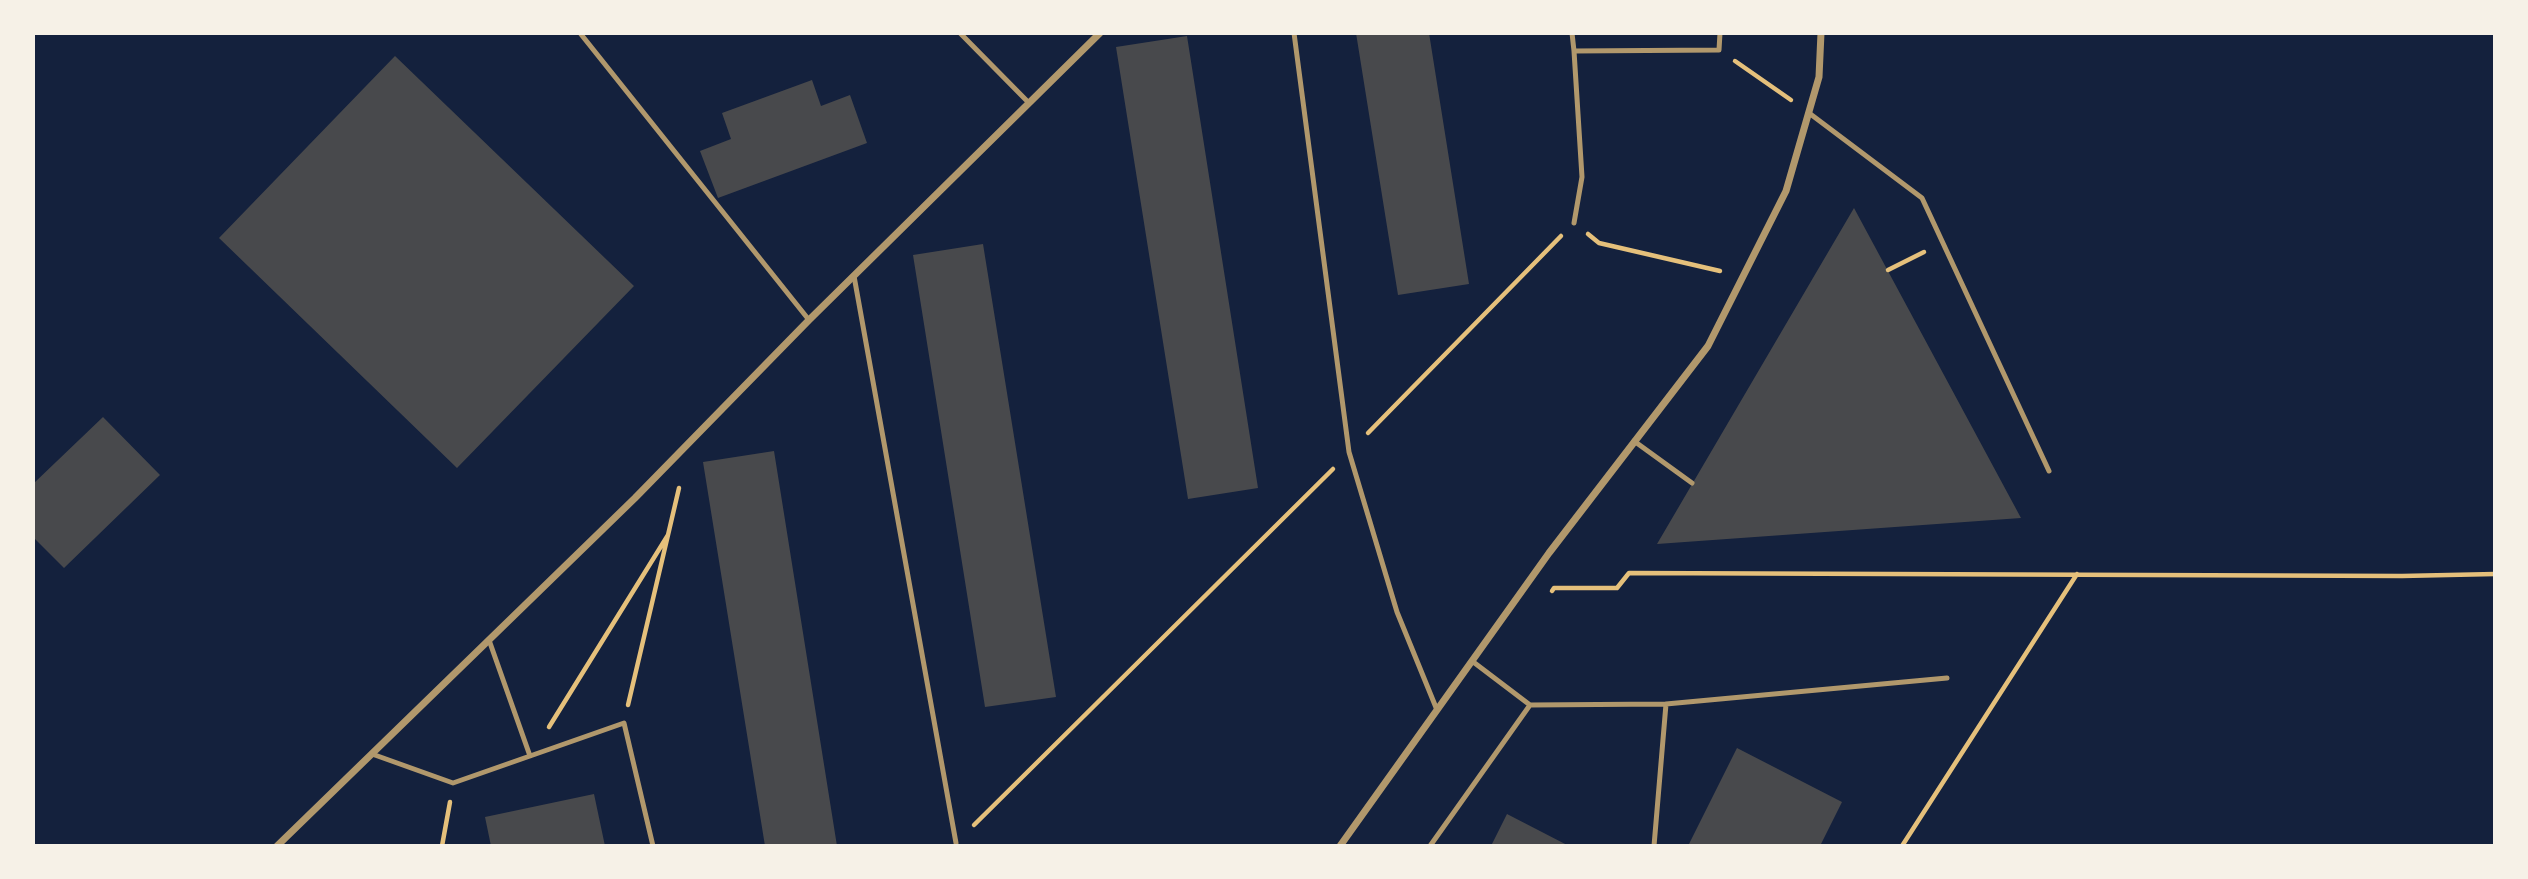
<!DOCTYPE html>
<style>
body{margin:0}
#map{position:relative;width:2528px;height:879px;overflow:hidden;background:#14213d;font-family:"Alegreya Sans",sans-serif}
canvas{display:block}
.frame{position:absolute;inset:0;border:35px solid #f6f1e7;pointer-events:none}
</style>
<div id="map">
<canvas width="2528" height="879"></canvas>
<div class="frame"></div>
</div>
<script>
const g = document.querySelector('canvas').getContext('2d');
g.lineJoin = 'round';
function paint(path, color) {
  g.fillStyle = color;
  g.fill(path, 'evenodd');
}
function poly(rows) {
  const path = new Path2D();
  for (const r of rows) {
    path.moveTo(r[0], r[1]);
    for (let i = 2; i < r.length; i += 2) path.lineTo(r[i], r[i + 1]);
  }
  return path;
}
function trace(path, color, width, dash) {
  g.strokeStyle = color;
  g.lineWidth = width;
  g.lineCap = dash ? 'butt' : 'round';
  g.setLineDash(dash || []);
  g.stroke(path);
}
paint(poly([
 [1356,33,1429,33,1469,284,1398,295],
 [1187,36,1258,488,1188,499,1116,47],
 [395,56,634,286,457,468,219,238],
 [812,80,821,106,850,95,867,143,718,198,700,151,731,139,722,113],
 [1854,208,2021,518,1657,544],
 [983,244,1056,697,985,707,913,255],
 [103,417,160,475,64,568,33,537,33,484],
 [774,451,837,846,765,846,703,462],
 [1737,748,1842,802,1820,846,1688,846],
 [594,794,605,846,491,846,485,817],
 [1507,814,1569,846,1491,846]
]), '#48494c');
trace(poly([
 [1735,61,1791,100],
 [1588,234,1599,243,1720,271],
 [1888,270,1924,252],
 [1368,433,1561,236],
 [668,535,679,488],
 [1552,591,1554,588,1617,588,1629,573,2402,576,2495,574],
 [549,727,668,535,628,705],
 [974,825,1333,469],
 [442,846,450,802],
 [1902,846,2077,574]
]), '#e5c07b', 4.5);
trace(poly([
 [580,33,809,320],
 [960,33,1029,103],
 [1294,33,1349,452,1397,612,1437,710],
 [1572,33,1574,51,1719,50,1720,33],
 [1809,113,1922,198,2049,471],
 [1574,223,1582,177,1574,51],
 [854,276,956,843],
 [1634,441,1692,483],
 [489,640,530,756,624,723,653,846],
 [1666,704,1947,678],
 [1530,705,1666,704,1654,846],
 [372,754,453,783,530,756],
 [1430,846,1530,705,1472,661]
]), '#b1986c', 5);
trace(poly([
 [277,846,635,498,809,320,1100,33],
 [1340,846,1549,553,1708,346,1786,191,1819,77,1821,33]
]), '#b1986c', 7);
</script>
